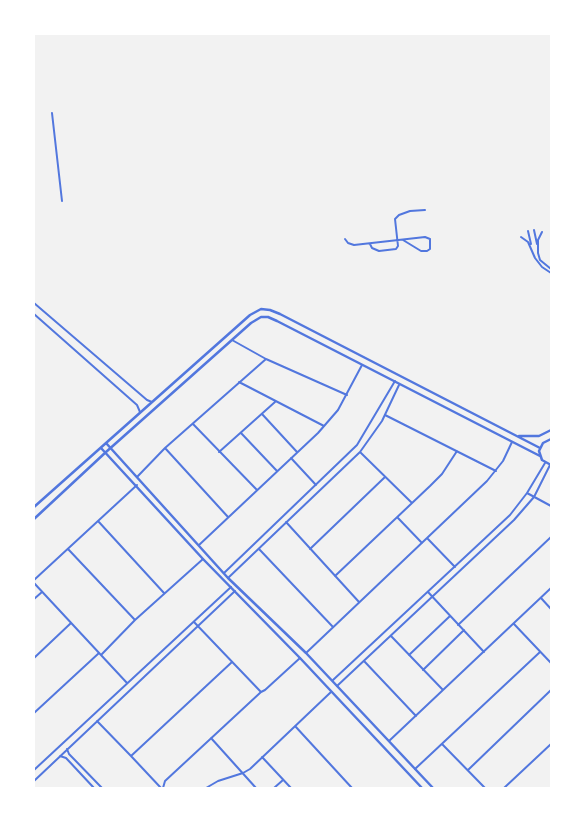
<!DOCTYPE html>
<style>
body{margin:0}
#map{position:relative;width:585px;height:822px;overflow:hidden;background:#f2f2f2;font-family:Inter,sans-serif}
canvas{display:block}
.frame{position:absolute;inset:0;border:35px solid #fff;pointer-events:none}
</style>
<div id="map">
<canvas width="585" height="822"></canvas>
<div class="frame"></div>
</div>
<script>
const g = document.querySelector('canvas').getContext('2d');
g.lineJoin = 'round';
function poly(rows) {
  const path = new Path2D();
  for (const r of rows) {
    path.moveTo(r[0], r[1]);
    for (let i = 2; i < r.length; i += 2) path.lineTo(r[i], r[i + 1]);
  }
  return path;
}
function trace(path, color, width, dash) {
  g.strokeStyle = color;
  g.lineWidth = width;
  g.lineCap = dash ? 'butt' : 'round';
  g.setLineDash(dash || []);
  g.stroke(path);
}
trace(poly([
 [52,113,62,201],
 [534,230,537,244],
 [528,231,531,244],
 [542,232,538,240,538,253,540,260,551,269],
 [521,237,528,242,535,258,542,267,551,273],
 [345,239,348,243,354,245,425,237,430,239,430,249,427,251,421,251,403,240],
 [370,244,372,248,379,251,396,249,398,246,395,219,399,215,410,211,425,210],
 [34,303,147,400,152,402],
 [34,314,137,405,140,412],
 [232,340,266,359,347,395],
 [239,382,324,426],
 [262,414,297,452],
 [385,415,496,471],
 [193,424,257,490],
 [241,433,277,471],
 [165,448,228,517],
 [219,452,275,402],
 [360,452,412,503],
 [291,458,316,485],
 [137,477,165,448,266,359],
 [527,493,551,506],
 [398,518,422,543],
 [98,521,164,593],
 [286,522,359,602],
 [427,538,455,567],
 [199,545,318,433,338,410,362,365],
 [68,549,135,620,203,559],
 [259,549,333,627],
 [310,549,385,477],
 [224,573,357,445,395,381],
 [335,576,430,486,442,474,457,451],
 [228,578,360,452,382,421,399,385],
 [34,580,137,485],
 [34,583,127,683],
 [428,592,484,652],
 [541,598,551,609],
 [34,599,42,592],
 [514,624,551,663],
 [458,625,551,537],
 [391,636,443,690],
 [306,653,487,481,503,461,512,442],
 [102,654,135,620],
 [409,655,450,616],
 [34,658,71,623],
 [364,661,416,716],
 [423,670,464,630],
 [333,680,510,515,527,493,545,463],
 [337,686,514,520,534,497,550,465],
 [261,692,265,690,300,658],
 [34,713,99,653],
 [97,721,131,756,232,662],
 [295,726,352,788],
 [211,738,256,788],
 [389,741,551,588],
 [442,744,485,788],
 [67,749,69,754,102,788],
 [60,756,66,758,94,788],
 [131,756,161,788],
 [262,757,291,788],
 [415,769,540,652],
 [34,770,231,587],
 [468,770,551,690],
 [34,781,235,591],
 [163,788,165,781,261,692,194,622],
 [206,788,218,781,243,773,250,769,331,692],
 [274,788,283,780],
 [504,788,551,744]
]), '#5277de', 2);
trace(poly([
 [519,436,539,436,551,430],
 [551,439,543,443,539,451,542,460,551,465],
 [106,443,228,578,306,653,433,788],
 [101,448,203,559,300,658,422,788],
 [34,507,250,315,261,309,270,310,280,314,540,448],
 [34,519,106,452,251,323,261,317,268,317,277,321,540,456]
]), '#5277de', 2.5);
</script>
